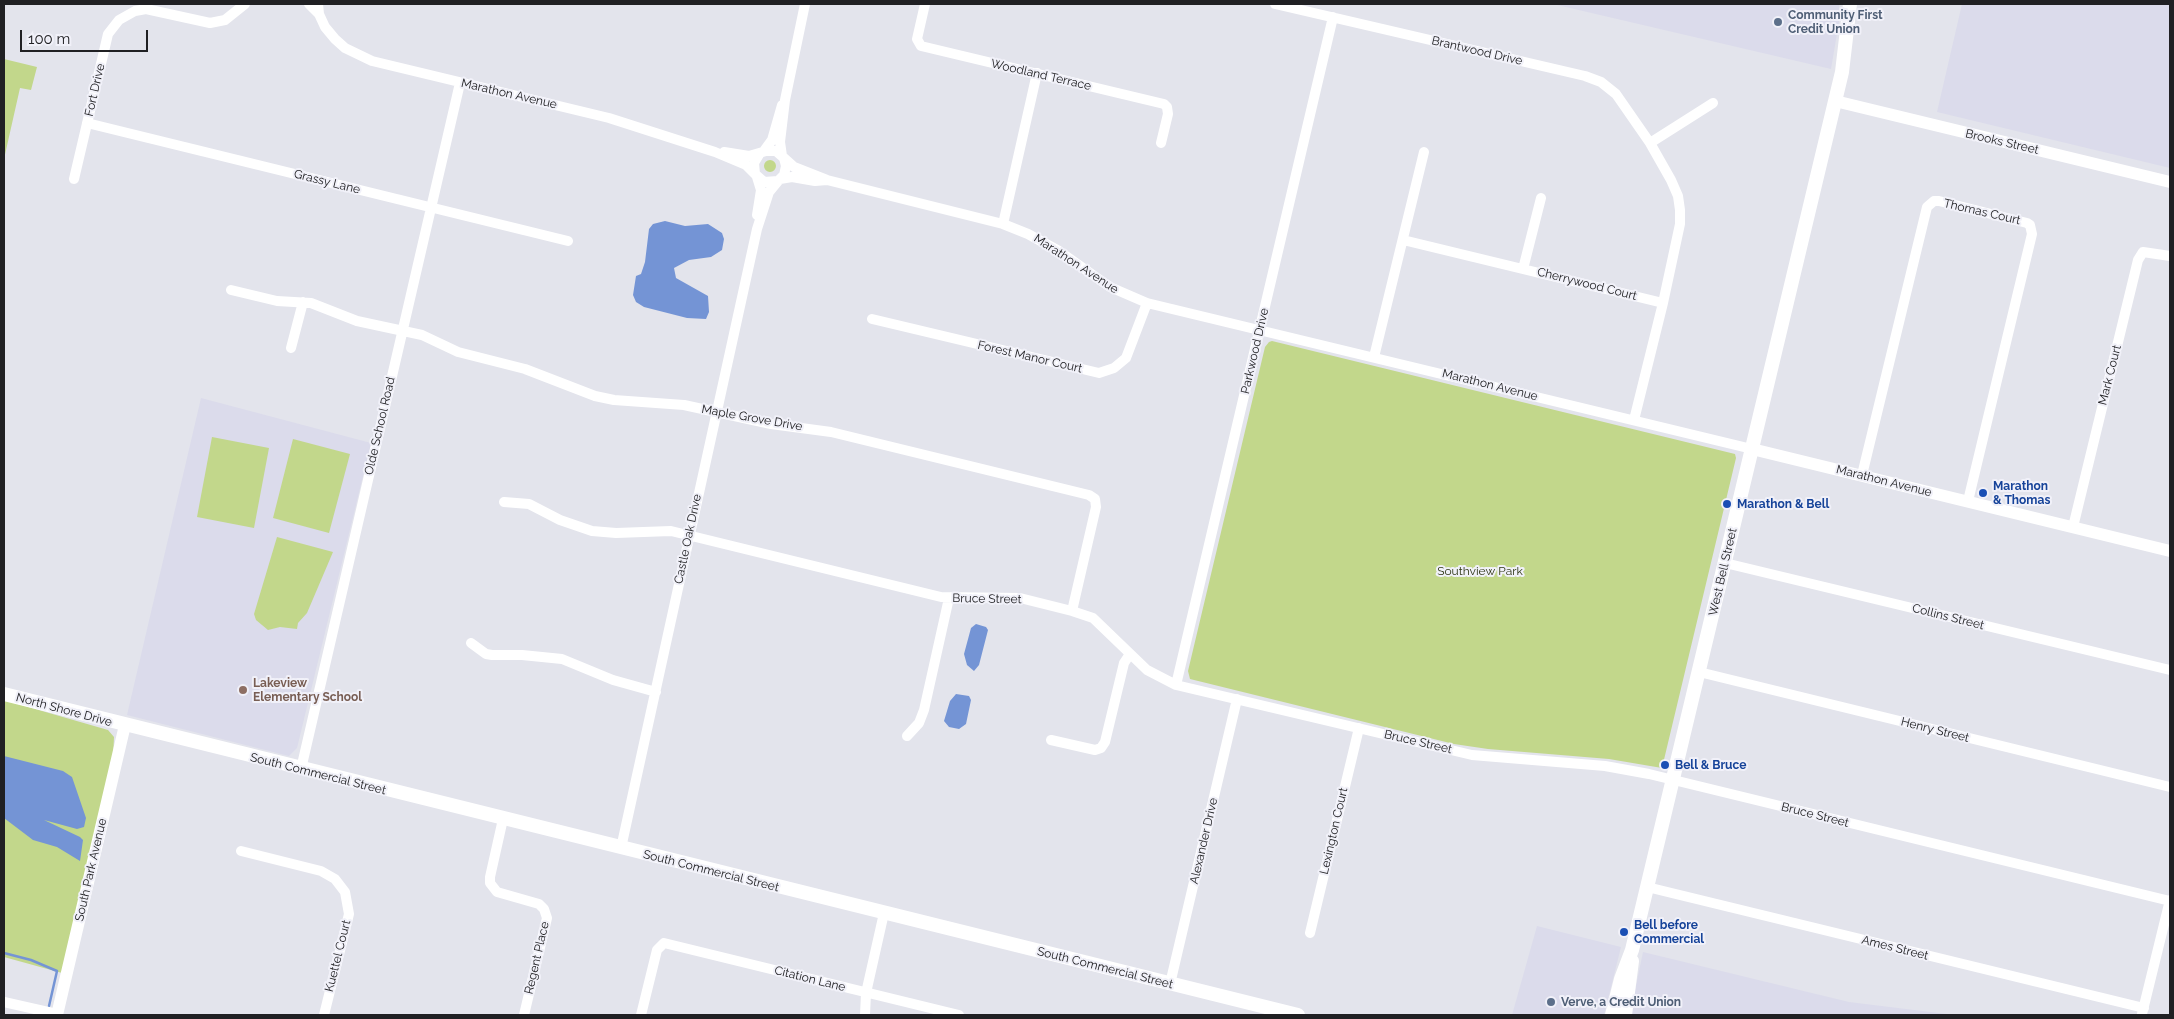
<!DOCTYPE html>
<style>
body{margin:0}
#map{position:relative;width:2174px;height:1019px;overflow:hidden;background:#e3e4ec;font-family:Raleway,sans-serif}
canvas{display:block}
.frame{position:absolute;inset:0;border:5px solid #202023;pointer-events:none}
.scale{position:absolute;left:20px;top:30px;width:128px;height:22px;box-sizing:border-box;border:2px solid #202023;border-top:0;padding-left:6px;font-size:15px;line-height:18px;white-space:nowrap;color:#202023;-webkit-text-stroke:4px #f1f1f9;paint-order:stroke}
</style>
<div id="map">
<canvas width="2174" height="1019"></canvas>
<div class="frame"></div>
<div class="scale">100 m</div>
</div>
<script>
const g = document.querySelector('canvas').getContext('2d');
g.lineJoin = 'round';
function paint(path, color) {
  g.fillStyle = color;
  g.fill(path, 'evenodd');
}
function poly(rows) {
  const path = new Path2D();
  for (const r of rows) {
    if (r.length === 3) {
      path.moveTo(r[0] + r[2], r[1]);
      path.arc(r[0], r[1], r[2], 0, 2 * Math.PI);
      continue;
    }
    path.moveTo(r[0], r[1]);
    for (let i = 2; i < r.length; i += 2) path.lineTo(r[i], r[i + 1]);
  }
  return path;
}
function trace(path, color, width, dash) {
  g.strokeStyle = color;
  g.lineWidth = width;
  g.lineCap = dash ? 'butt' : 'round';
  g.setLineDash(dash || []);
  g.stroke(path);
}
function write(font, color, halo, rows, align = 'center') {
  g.font = font + ' Raleway,sans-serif';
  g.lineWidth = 4;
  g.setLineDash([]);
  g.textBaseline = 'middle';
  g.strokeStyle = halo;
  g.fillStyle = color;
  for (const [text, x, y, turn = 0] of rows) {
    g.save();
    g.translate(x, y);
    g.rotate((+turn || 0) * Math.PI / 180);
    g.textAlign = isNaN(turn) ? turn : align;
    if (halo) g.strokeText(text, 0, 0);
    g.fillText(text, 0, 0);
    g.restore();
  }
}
paint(poly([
 [1553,4,1839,4,1840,16,1831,69],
 [1962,4,2170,4,2170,168,1937,112],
 [201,398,371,443,297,748,289,756,127,715],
 [1537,926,1621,947,1604,1015,1512,1015],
 [1643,952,1849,1002,1955,1015,1630,1015]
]), '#dbdbeb');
paint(poly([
 [4,59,37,67,31,90,20,88,4,159],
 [770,166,6],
 [1272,341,1735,454,1736,458,1662,768,1609,759,1488,749,1454,744,1190,679,1188,671,1265,347,1269,342],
 [212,437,269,448,254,528,197,517],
 [293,439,350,454,329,533,273,518],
 [277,537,333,552,307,613,298,623,297,629,280,627,268,630,256,620,254,614],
 [4,700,108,730,114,737,113,759,62,973,4,957]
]), '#c2d78b');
paint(poly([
 [665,221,685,226,708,224,722,233,724,239,722,250,711,257,689,260,674,268,676,278,708,296,709,312,706,319,687,318,644,307,636,302,633,295,636,276,641,274,645,262,649,229,653,224],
 [976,624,986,627,988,630,979,665,974,671,967,665,964,654,971,628],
 [956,694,969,696,971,700,966,724,959,729,949,727,944,721,950,701],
 [4,756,63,771,72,777,86,818,84,827,77,829,44,820,80,837,83,840,80,861,57,847,33,840,4,818]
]), '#7494d5');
trace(poly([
 [4,953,31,960,57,971,49,1006]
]), '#7494d5', 2.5);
trace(poly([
 [309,4,319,14],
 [318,4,319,14,325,27,335,39,345,48,372,61,609,118,715,152,746,165,755,174],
 [925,4,917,39,921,46,1164,104,1167,107,1168,114,1161,143],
 [1275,4,1585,76,1601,82,1616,94,1650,143,1671,180,1678,196,1680,210,1680,224,1663,303,1634,420],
 [87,123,568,241],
 [1650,143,1713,103],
 [764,151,772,140,782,105],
 [724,152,749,156,766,151,776,151,784,158,786,166,784,175,778,181,764,182,755,174,754,163,760,153],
 [782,156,780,142,785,100,805,4],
 [784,158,794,167,827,180,1003,224,1028,234,1059,251,1110,287,1147,303,1752,449],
 [74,179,108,34,119,20,135,11,146,9,210,23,225,20,245,4],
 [780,179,792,177,815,181,827,180],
 [757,215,761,190,757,177],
 [1003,224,1037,73],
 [1403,240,1663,303],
 [1523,269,1541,198],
 [231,290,277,301,311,303,357,321,422,335,458,352,525,369,595,396,614,400,684,405,771,424,831,432,1089,495,1095,499,1096,507,1072,611],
 [872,319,1099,373,1114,368,1126,358,1147,303],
 [291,348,303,302],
 [1374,357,1424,152],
 [1862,475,1927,207,1934,201,1939,201,2027,223,2030,225,2032,234,1968,501],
 [504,502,529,504,560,520,592,531,616,533,671,531,941,597,1020,598,1072,611,1093,618,1147,670,1176,685,1472,755,1605,766,1649,774,2170,901],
 [2073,527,2138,260,2143,252,2170,256],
 [1725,563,2170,670],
 [471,643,486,654,492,655,522,655,562,659,613,680,656,692],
 [1699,672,2170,787],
 [1176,685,1333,17],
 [907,736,919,723,924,710,949,598],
 [1051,740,1095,750,1101,748,1105,742,1124,663,1130,654],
 [301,769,460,83],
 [503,819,490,877,490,883,497,892,539,904,544,909,547,918,524,1015],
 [621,848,757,229,769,192,778,181],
 [241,851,321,871,335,879,345,892,349,914,324,1015],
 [1647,887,2144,1008],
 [1310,933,1359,728],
 [1170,984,1237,699],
 [4,1002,57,1014],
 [2142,1014,2170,900],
 [641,1015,657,950,664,943,959,1015],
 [865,1015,866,993,884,913]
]), '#fff', 10);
trace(poly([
 [1835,101,2170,182],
 [1752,449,2170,551],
 [57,1015,125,725]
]), '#fff', 12);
trace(poly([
 [4,694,1298,1015],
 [1612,1015,1621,979,1632,950,1842,72,1850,4],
 [1625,1015,1632,961]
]), '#fff', 14);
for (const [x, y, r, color] of [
 [1778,22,5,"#5c6f8a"],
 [1983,493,5,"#1a4fb4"],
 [1727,504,5,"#1a4fb4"],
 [243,690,5,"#8d6e63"],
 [1665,765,5,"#1a4fb4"],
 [1624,932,5,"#1a4fb4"],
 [1551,1002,5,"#5c6f8a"]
]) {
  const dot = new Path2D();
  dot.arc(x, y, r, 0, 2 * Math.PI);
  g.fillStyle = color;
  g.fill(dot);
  trace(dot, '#f1f1f9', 2);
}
write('bold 12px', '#4e5e75', '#f1f1f9', [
 ["Community First",1788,15],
 ["Credit Union",1788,29],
 ["Verve, a Credit Union",1561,1002]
], 'left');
write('12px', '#202023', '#f1f1f9', [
 ["Brantwood Drive",1477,51,13],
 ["Woodland Terrace",1041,75,13],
 ["Fort Drive",95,90,-77],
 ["Marathon Avenue",509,94,13],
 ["Brooks Street",2002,142,13],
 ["Grassy Lane",327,182,14],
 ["Thomas Court",1982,212,13],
 ["Marathon Avenue",1076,264,33],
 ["Cherrywood Court",1587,284,14],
 ["Parkwood Drive",1255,351,-77],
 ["Forest Manor Court",1030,357,13],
 ["Mark Court",2110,375,-76],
 ["Marathon Avenue",1490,385,14],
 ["Maple Grove Drive",752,418,10],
 ["Olde School Road",380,426,-77],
 ["Marathon Avenue",1884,481,14],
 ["Castle Oak Drive",688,539,-78],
 ["West Bell Street",1723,572,-77],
 ["Bruce Street",987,599,1],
 ["Collins Street",1948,617,14],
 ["North Shore Drive",64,710,15],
 ["Henry Street",1935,730,14],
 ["Bruce Street",1418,742,13],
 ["South Commercial Street",318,774,14],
 ["Bruce Street",1815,815,14],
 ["Lexington Court",1334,831,-77],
 ["Alexander Drive",1204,841,-77],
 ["South Park Avenue",91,870,-77],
 ["South Commercial Street",711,871,14],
 ["Ames Street",1895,948,14],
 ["Kuettel Court",338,956,-76],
 ["Regent Place",537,958,-77],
 ["South Commercial Street",1105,968,14],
 ["Citation Lane",810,979,14]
]);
write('bold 12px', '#164399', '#f1f1f9', [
 ["Marathon",1993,486],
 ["& Thomas",1993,500],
 ["Marathon & Bell",1737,504],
 ["Bell & Bruce",1675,765],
 ["Bell before",1634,925],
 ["Commercial",1634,939]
], 'left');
write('12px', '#2c3413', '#f1f1f9', [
 ["Southview Park",1480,571]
]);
write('bold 12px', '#785e54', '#f1f1f9', [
 ["Lakeview",253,683],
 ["Elementary School",253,697]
], 'left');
</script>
